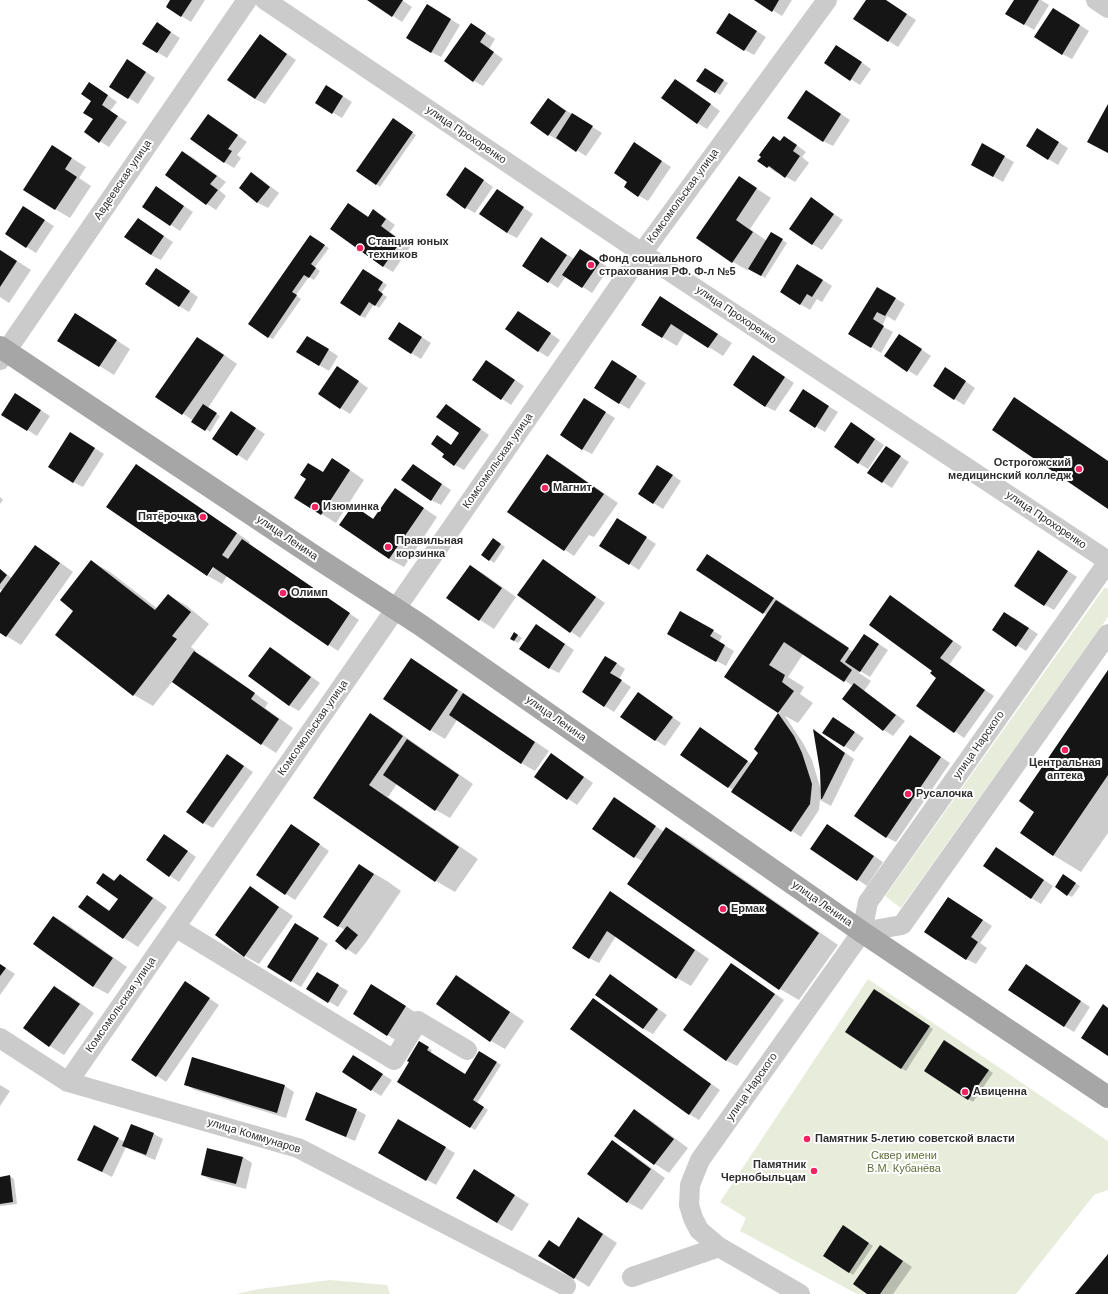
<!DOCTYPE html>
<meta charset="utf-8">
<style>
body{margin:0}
canvas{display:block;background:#fff}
</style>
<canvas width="1108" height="1294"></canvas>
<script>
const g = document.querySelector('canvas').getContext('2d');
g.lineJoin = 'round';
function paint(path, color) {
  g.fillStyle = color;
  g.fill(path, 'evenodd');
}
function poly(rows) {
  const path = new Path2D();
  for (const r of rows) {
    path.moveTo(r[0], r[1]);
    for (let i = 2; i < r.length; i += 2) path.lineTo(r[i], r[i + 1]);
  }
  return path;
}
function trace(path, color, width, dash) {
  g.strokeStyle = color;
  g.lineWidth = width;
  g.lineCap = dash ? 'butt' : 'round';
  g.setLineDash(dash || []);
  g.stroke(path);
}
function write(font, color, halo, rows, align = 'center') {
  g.font = font + ' Helvetica,sans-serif';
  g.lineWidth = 4;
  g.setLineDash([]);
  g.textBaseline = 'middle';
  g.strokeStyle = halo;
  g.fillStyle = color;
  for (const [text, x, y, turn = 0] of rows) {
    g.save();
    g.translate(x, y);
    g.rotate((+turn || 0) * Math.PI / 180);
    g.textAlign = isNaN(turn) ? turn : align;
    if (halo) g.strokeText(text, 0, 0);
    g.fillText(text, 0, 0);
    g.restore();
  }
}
paint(poly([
 [1105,587,1108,589,1108,617,901,908,885,896],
 [868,979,1108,1141,1108,1190,1094,1195,1016,1294,857,1294,740,1231,746,1218,720,1202],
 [330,1280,387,1285,390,1294,236,1294,259,1289]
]), '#e8eddb');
paint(poly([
 [171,0,205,0,191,22,167,7],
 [369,0,402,0,412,7,402,22],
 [756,0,792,0,782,16],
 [867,0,885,0,916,20,898,47,855,19],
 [1015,0,1041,0,1049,5,1034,30,1024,24],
 [437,11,460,25,441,57,431,52],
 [1063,14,1089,31,1072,59,1062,54],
 [739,20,766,37,754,55,745,50],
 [166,29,180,38,167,58,144,44],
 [481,30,495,39,489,49,503,59,483,86,474,81],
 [260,35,296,60,265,104,255,99],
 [845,51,871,69,860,85,825,63],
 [137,66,155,78,138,104,110,86],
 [705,69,728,83,720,95,698,81],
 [676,80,685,85,720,111,707,129,697,123],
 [99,89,117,102,110,111,127,122,109,147,85,132,94,119],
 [336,92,352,102,342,118,316,103],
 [816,97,850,120,833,146,823,141],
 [548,99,602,133,586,156,559,139,558,140,549,135,532,123],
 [208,115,247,142,237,155,241,158,234,168,224,162],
 [397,122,416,135,380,187,376,184],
 [1047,135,1068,148,1058,165,1027,146],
 [781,142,794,143,806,152,802,157,809,163,795,182,778,172,777,173,768,167],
 [983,145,1014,162,1003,182,972,164],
 [644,149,671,167,648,201,639,196],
 [183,152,192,157,226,182,219,190,226,196,216,210,207,204,166,175],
 [67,155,86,167,79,178,91,186,70,218,55,209],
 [251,174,261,179,279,193,268,208,258,203,240,188],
 [475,174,493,187,475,213,466,208],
 [739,177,771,198,750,229,767,241,772,233,787,243,765,278,749,268,747,270,733,262],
 [157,188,193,212,180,231,144,207],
 [506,196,533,214,517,238,507,233],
 [811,199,843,220,822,250,812,244],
 [349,204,369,217,373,211,383,216,395,225,390,232,410,247,393,272,383,266],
 [33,213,54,226,36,253,6,234],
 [138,219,173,242,161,260,151,255],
 [315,239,329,248,315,267,320,271,314,280,309,277,296,295,301,299,273,339,268,337],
 [551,244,574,259,590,255,609,268,592,293,566,276,558,288,524,266],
 [0,250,31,270,9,303,0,297],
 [807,270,832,286,822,302,817,299,810,310,800,304],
 [368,272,387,285,381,293,387,297,379,308,374,304,365,318,360,316],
 [166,275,198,297,189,312,179,306],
 [878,288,905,304,895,321,887,316,882,326,893,332,881,353,850,334],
 [660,297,732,343,723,356,685,332,677,346,662,337],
 [519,312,560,340,548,357,538,351],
 [90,323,130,349,114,375,58,340],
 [409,329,431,343,421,359,411,353],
 [197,338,212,346,237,364,208,408,220,416,210,432,157,396],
 [909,341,931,356,917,376,886,356],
 [317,342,338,356,329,371,319,365],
 [763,362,794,383,775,411,765,406],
 [495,366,524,386,511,405,473,379],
 [622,367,646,383,629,409,619,403],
 [347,373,368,388,350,414,319,394],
 [955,374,975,388,964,405,934,386],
 [15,394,50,416,37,436,2,414],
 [812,396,838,412,825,432,790,411],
 [1015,398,1108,461,1108,508],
 [594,405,615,418,592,454,582,449],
 [455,411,489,435,464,470,455,465,445,454,438,437,452,445,460,433],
 [231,412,265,434,247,461,213,438],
 [852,423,884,445,868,469,858,463],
 [71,433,104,454,83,487,73,482],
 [895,453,909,462,892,488,869,473],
 [547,456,562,464,618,503,594,537,589,535,574,556,565,550],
 [413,465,451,490,441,505,431,500],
 [347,468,364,480,336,523,296,498,308,479,324,473],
 [667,471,681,481,663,509,639,494],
 [151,474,250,542,249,544,359,620,338,651,227,576,222,584,208,576,215,566],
 [395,489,409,498,437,517,404,567,389,559,353,506,374,519],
 [0,497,3,500,0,504],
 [627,525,656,544,639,570,601,545],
 [498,542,505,547,494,563,483,555],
 [35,547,50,555,73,572,21,645,0,632,0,595,3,591,0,589,0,569,12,578],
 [707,555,796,612,845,645,844,647,854,652,865,635,888,650,870,677,860,671,859,673,871,681,864,691,905,721,893,736,884,730,843,699,853,686,803,654,788,677,804,687,800,694,813,703,798,723,785,716,803,743,812,760,821,790,821,771,814,731,854,759,831,806,820,800,819,810,801,837,682,755,700,728,752,764,760,752,755,749,780,712,726,676,767,615,698,570],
 [1047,557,1077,577,1054,610,1045,605],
 [91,561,110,572,158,609,168,595,187,606,209,624,191,647,196,651,195,652,209,660,268,703,265,708,293,728,276,753,262,744,172,682,153,706,134,695,56,635,75,611],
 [470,566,484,574,516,597,494,629,480,620,448,598],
 [552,566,605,603,580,638,519,595],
 [890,597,900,602,962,647,949,665,994,696,964,738,918,705,938,678],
 [680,612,722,636,719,642,734,651,726,666,668,634],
 [1014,618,1038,634,1026,651,993,630],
 [546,631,574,650,559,673,549,668],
 [515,633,522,638,518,643,511,639],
 [270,648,279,653,320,683,299,711,290,706,250,676],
 [411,659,426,668,549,751,535,771,521,763,457,720,445,739,430,730],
 [615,662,625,669,619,679,631,687,614,712,583,692],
 [1108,671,1108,833,1081,872,1053,855,1036,811],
 [639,694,681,723,665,746,655,740],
 [371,715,390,726,473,784,450,818,436,810,397,784,388,797,478,859,455,892,436,881,314,798],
 [842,724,864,738,854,752,824,733],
 [910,736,950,763,896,842,886,837],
 [552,754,593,783,577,805,536,776],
 [228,755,253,772,213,828,204,823],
 [623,804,664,832,667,828,686,839,838,945,799,1000,780,989,628,884,644,862,635,857],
 [301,831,329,851,295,900,257,875],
 [839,833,883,862,867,886,811,848],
 [174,841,196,857,179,882,147,860],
 [997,848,1053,886,1041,904,1031,898],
 [359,865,387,881,401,891,367,941,356,955,347,949,336,941,345,930,338,926],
 [103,874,116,881,120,875,134,884,167,907,138,947,124,938,79,907,87,896,111,911,119,899],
 [1068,878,1080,886,1072,897,1068,895],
 [250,887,264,896,293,916,259,964,245,956,216,935],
 [610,893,624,901,709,959,691,986,677,978,616,936,599,963,589,958],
 [949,898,992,926,980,943,987,948,976,964,966,959],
 [54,917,68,925,127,967,108,994,93,986],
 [304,929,328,944,301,987,291,981],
 [0,964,15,974,0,995],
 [731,964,741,970,784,1000,737,1066,727,1061,684,1030],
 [1026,965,1090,1007,1074,1032,1064,1026],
 [317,973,348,991,338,1007,308,989],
 [610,975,667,1015,653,1034,644,1029,596,995],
 [456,976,471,985,524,1021,505,1049,491,1041],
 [54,987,69,995,94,1013,64,1055,50,1046,25,1028],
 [194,988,219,1005,166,1082,133,1059],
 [381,991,415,1012,397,1041,354,1014],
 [879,992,933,1029,906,1071,901,1068],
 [602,1005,720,1090,699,1120,689,1114],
 [419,1042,432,1050,431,1053,465,1075,480,1052,501,1065,477,1103,488,1110,475,1130,398,1081,410,1062],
 [949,1044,993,1073,973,1102,925,1070],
 [363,1062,392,1080,381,1096,344,1072],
 [185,1084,285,1086,294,1092,286,1118,195,1090],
 [0,1085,10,1091,0,1106],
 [317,1093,357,1110,366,1115,355,1141,316,1125,306,1119],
 [634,1111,649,1119,688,1148,669,1173,655,1164],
 [398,1120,455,1153,436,1185,380,1153],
 [154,1134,163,1139,155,1160,133,1151,126,1147,112,1177,88,1165,119,1139,125,1142],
 [612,1142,627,1150,665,1178,642,1210,627,1202],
 [243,1157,252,1163,246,1189,211,1180,202,1175],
 [10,1176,14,1179,17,1204,0,1206,0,1178],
 [489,1179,529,1204,512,1231,497,1223],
 [593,1227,617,1243,589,1287,539,1256,549,1241,560,1247],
 [848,1229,873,1246,853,1275,849,1272],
 [890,1252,912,1267,893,1294,869,1294]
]), '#0003');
paint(poly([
 [170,0,192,0,181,17,166,7],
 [367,0,403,0,392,17],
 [754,0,779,0,772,12],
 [866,0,886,0,907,14,888,42,853,19],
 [1014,0,1039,0,1024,25,1005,14],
 [427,4,451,19,431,53,406,38],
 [1053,8,1080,25,1062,55,1034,37],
 [729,13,757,31,744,51,716,33],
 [157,22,171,32,157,53,142,44],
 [471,23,486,33,480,42,494,52,473,82,444,61],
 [260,34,287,54,255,99,227,80],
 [836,45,862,62,850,81,824,63],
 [127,59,146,72,128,99,109,87],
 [705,68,724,80,715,93,696,81],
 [675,79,711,104,697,124,661,98],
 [89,82,108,95,102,105,118,116,99,143,84,132,93,119,83,113,91,101,81,94],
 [326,85,343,96,332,114,315,103],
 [806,90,841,114,823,142,787,118],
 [548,98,566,111,548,136,530,123],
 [1108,104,1108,153,1087,142],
 [572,113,593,126,576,152,556,138],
 [208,114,238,135,228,149,232,151,224,163,190,139],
 [393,118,413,132,376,185,356,171],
 [1037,128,1059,142,1048,160,1026,146],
 [773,136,780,141,784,136,797,145,793,151,800,156,785,178,769,166,767,168,757,161,761,157,759,155],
 [634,142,662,161,638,197,624,187,627,182,614,173],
 [982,143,1005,156,993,177,971,165],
 [52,145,72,158,65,169,77,177,55,210,23,190],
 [182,151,217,176,210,184,218,190,206,205,165,175],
 [465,167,484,180,465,209,446,195],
 [251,172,270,187,257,203,239,188],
 [739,176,757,188,736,220,753,232,732,263,696,238],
 [156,186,184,206,170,226,142,207],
 [497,189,524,207,507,233,479,214],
 [811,197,834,214,812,245,789,229],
 [348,203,368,217,373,209,386,219,381,226,401,241,383,267,330,229],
 [23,206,45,220,26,248,5,234],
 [138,218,164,236,151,255,124,237],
 [771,232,783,239,761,276,748,269],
 [310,235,325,245,311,264,316,268,309,278,304,275,292,292,297,295,268,338,248,324],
 [541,237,567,255,548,283,522,266],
 [580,249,600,262,582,288,562,275],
 [0,250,17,261,0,287],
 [797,264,823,280,812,297,807,294,800,305,780,292],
 [156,268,190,291,179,307,145,284],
 [363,269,383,282,378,290,383,294,375,306,369,302,360,316,340,303],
 [877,287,896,298,885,316,877,312,873,319,884,326,871,348,848,334],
 [660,296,718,334,708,348,671,324,662,338,641,325],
 [518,311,551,333,538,352,505,329],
 [75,313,117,340,99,367,57,341],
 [399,322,422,337,411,354,388,339],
 [899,334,922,349,907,372,884,356],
 [307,336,329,349,319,366,296,352],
 [197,337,224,355,182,415,155,397],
 [753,355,785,377,765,407,733,385],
 [486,360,515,380,501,400,472,380],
 [612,360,637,376,619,404,594,388],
 [337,366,359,381,340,409,318,394],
 [945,367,966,381,954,400,933,386],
 [803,389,829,406,815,428,789,411],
 [15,393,41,410,27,431,1,415],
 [1014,397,1108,461,1108,509,992,430],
 [584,398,606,412,582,450,560,435],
 [203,404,217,413,205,431,191,422],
 [446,404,481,429,454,466,442,457,444,454,431,444,437,435,451,445,459,433,436,417],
 [231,411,256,428,237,456,212,439],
 [851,422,875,439,858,464,834,447],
 [70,432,95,448,73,483,48,467],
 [886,446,901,456,882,483,867,473],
 [547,454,604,494,564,551,507,512],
 [332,458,350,470,321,515,294,498,306,479,300,475,308,463,323,472],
 [136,464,237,533,222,555,228,559,242,539,350,613,328,646,213,567,207,576,106,507],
 [413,464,442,484,431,501,401,480],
 [657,465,673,475,653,504,638,494],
 [395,488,424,508,389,559,339,525,353,505,373,519],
 [617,518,647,537,629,565,599,546],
 [493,538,501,544,489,561,481,555],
 [35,545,60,563,6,637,0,633,0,593],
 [1038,550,1068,571,1044,606,1014,586],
 [707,554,774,598,763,614,696,570],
 [543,559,596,597,570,633,517,595],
 [91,560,155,610,168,594,191,612,172,636,177,639,133,696,55,635,73,611,60,600],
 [470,565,502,588,479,621,446,598],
 [0,569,7,575,0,584],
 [890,595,953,641,940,658,985,690,954,733,916,706,936,678,930,673,932,671,869,625],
 [776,600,849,648,840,661,852,670,844,682,784,642,769,665,785,675,782,682,794,691,778,713,724,677],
 [680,611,714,630,710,636,725,645,716,662,667,634],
 [1004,612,1029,628,1016,647,992,630],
 [536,624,565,644,549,669,519,649],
 [514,632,518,635,514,641,510,639],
 [864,634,879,644,860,672,845,662],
 [270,647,311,677,289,706,248,676],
 [194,651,255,693,251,699,279,719,261,745,172,682],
 [605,656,617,663,610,673,622,680,604,707,582,692],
 [411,658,458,690,430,731,383,699],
 [1108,670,1108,775,1053,856,1020,833,1034,812,1019,801],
 [854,683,896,715,883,731,842,699],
 [638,692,673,717,655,741,620,717],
 [463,693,535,742,521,764,449,715],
 [370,713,403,736,369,785,459,847,435,882,313,798],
 [778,713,794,736,802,753,812,784,810,804,791,832,731,792,758,753,754,749],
 [833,717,855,732,844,747,822,733],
 [700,727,748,761,728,788,680,755],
 [813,729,845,753,822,799,821,799,820,771],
 [910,735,941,757,886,838,854,816],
 [407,739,459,775,435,811,383,775],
 [551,753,584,777,567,800,534,777],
 [227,754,244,766,203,824,186,812],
 [614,797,656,826,634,858,592,829],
 [291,824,320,844,285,895,256,875],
 [827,824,874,856,857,881,810,849],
 [666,827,819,933,779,990,627,884],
 [164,834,188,851,169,877,146,860],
 [996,847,1044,880,1031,899,983,866],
 [359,864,374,874,338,927,323,917],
 [103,873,114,881,120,874,153,898,123,939,78,907,87,895,109,911,118,899,96,883],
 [1063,874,1076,883,1067,896,1055,887],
 [250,886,279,907,244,957,215,935],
 [610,891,695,950,676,979,607,931,589,959,572,948],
 [948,897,983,920,971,937,978,942,966,960,924,932],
 [53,916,113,958,93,987,33,944],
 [295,923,319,938,291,982,267,967],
 [347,926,358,935,346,950,335,941],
 [731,963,775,994,726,1061,683,1030],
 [0,964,6,968,0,976],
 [1026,964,1081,1001,1064,1027,1008,990],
 [317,972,339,985,328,1003,306,989],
 [610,974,658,1009,643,1029,595,995],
 [456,975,510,1012,490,1042,436,1004],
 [185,981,210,998,156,1077,131,1060],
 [371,984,406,1006,387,1036,353,1014],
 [54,986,80,1004,49,1047,23,1028],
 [874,989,930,1026,901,1069,845,1032],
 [593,998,711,1084,689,1115,570,1029],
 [1103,1004,1108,1008,1108,1056,1081,1038],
 [944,1040,989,1070,968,1100,924,1071],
 [419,1041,429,1047,427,1050,465,1074,479,1051,497,1062,473,1100,484,1107,470,1128,397,1082,409,1062,407,1061],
 [353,1055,383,1074,371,1091,342,1072],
 [192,1057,285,1085,277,1113,184,1085],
 [316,1092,357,1109,346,1137,305,1120],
 [634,1109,674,1139,654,1165,614,1136],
 [398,1119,446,1147,426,1181,378,1153],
 [131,1124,154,1133,146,1155,122,1146],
 [94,1125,119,1138,102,1172,77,1160],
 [612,1140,651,1169,627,1203,587,1174],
 [207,1148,243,1157,236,1184,201,1175],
 [474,1169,515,1195,497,1223,456,1198],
 [10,1175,13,1202,0,1204,0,1177],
 [578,1217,603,1234,574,1279,538,1256,549,1240,559,1247],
 [843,1225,869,1243,849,1273,823,1256],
 [880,1245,903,1261,880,1294,867,1294,853,1284],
 [1108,1254,1108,1294,1075,1294,1085,1282]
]), '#151515');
trace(poly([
 [265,0,642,253,1108,561],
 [1096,0,1108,8],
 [0,360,247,0],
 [175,927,394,1060,418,1021,467,1050],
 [862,932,902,925,1108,634],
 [0,1038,68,1082,298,1148,566,1286],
 [68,1082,642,253,827,0],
 [632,1277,719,1247],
 [800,1294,719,1247,699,1230,693,1218,689,1205,690,1185,700,1160,862,932,868,902,1108,562]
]), '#cbcbcb', 20);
trace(poly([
 [0,347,317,558,419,624,862,932,1108,1097]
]), '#a6a6a6', 22);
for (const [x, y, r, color] of [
 [360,248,4,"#f32260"],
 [591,265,4,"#f32260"],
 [1079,469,4,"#f32260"],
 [545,488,4,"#f32260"],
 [315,507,4,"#f32260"],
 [203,517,4,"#f32260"],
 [388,547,4,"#f32260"],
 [283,593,4,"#f32260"],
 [1065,750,4,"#f32260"],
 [908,794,4,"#f32260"],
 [723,909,4,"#f32260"],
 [965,1092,4,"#f32260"],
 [807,1139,4,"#f32260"],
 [814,1171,4,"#f32260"]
]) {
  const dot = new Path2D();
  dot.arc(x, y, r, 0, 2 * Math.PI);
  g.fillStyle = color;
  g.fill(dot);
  trace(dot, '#fff', 1.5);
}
write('11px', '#2e2e2e', '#fff', [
 ["улица Прохоренко",466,135,34],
 ["Авдеевская улица",123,180,-56],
 ["Комсомольская улица",683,196,-54],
 ["улица Прохоренко",736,315,34],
 ["Комсомольская улица",498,461,-55],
 ["улица Прохоренко",1046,520,34],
 ["улица Ленина",287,538,34],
 ["улица Ленина",556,719,35],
 ["Комсомольская улица",313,728,-55],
 ["улица Нарского",979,745,-55],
 ["улица Ленина",822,904,35],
 ["Комсомольская улица",121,1005,-55],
 ["улица Нарского",752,1087,-55],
 ["улица Коммунаров",254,1136,17]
]);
write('bold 11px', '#2e2e2e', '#fff', [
 ["Станция юных",368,242],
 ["техников",368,255],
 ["Фонд социального",599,259],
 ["страхования РФ. Ф-л №5",599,272],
 ["Острогожский",1071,463,"right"],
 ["медицинский колледж",1071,476,"right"],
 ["Магнит",553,488],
 ["Изюминка",323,507],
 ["Пятёрочка",195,517,"right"],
 ["Правильная",396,541],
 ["корзинка",396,554],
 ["Олимп",291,593],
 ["Центральная",1065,763,"center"],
 ["аптека",1065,776,"center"],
 ["Русалочка",916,794],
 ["Ермак",731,909],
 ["Авиценна",973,1092],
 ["Памятник 5-летию советской власти",815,1139],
 ["Памятник",806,1165,"right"],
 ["Чернобыльцам",806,1178,"right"]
], 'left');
write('11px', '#5d6e38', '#fff', [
 ["Сквер имени",904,1156],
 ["В.М. Кубанёва",904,1169]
]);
</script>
